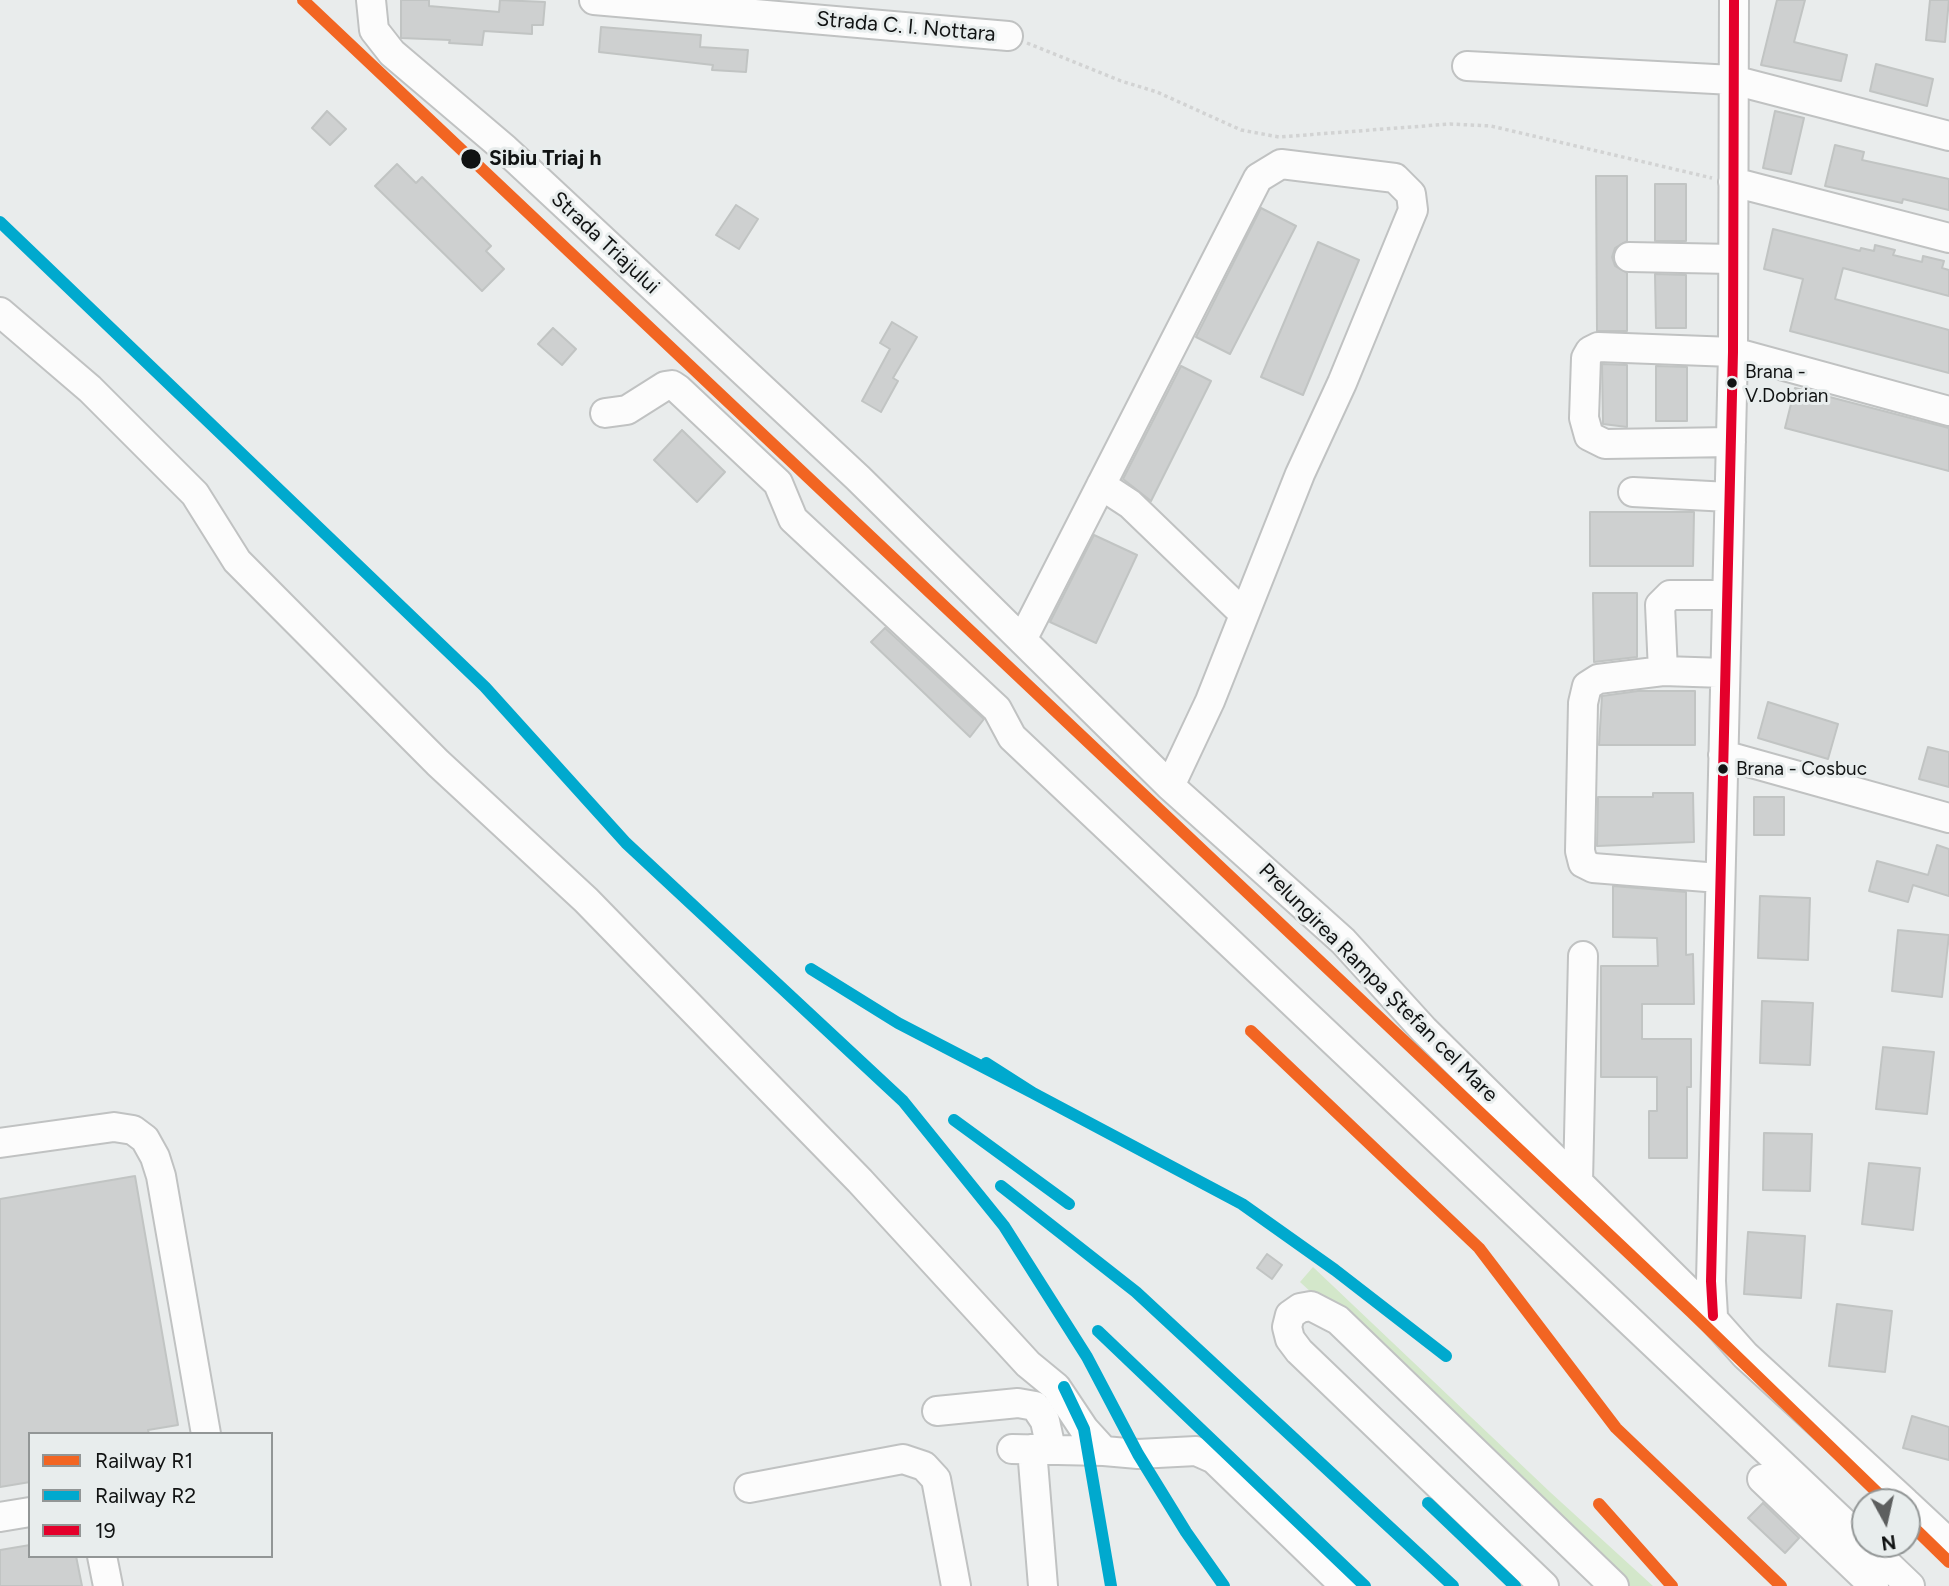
<!DOCTYPE html>
<meta charset="utf-8">
<style>
body{margin:0}
#map{position:relative;width:1949px;height:1586px;overflow:hidden;background:#e9ecec;font-family:Figtree,sans-serif}
canvas{display:block}
.legend{position:absolute;left:28px;top:1432px;width:245px;height:126px;box-sizing:border-box;background:#e8eded;border:2px solid #929696;margin:0;padding:9px 12px;list-style:none;font-size:21px;color:#111313}
.legend li{display:flex;align-items:center;gap:14px;height:35px}
.legend b{width:35px;border:2px solid #929696}
.north{position:absolute;left:1851px;top:1488px;width:70px;height:70px;box-sizing:border-box;background:#e8eded;border:2px solid #929696;border-radius:50%;rotate:172deg;font-size:19px;font-weight:700;line-height:28px;text-align:center;color:#111313}
.north::after{content:'';display:block;margin:auto;width:24px;height:32px;background:#5d5f5f;clip-path:polygon(50% 0,100% 100%,50% 72%,0 100%)}
</style>
<div id="map">
<canvas width="1949" height="1586"></canvas>
<ul class="legend">
<li><b style="height:9px;background:#f26522"></b>Railway R1</li>
<li><b style="height:9px;background:#00a9ce"></b>Railway R2</li>
<li><b style="height:9px;background:#e4002b"></b>19</li>
</ul>
<div class="north">N</div>
</div>
<script>
const g = document.querySelector('canvas').getContext('2d');
g.lineJoin = 'round';
function paint(path, color) {
  g.fillStyle = color;
  g.fill(path, 'evenodd');
}
function poly(rows) {
  const path = new Path2D();
  for (const r of rows) {
    path.moveTo(r[0], r[1]);
    for (let i = 2; i < r.length; i += 2) path.lineTo(r[i], r[i + 1]);
  }
  return path;
}
function trace(path, color, width, dash) {
  g.strokeStyle = color;
  g.lineWidth = width;
  g.lineCap = dash ? 'butt' : 'round';
  g.setLineDash(dash || []);
  g.stroke(path);
}
function write(font, color, halo, rows, align = 'center') {
  g.font = font + ' Figtree,sans-serif';
  g.lineWidth = 6;
  g.setLineDash([]);
  g.textBaseline = 'middle';
  g.strokeStyle = halo;
  g.fillStyle = color;
  for (const [text, x, y, turn = 0] of rows) {
    g.save();
    g.translate(x, y);
    g.rotate((+turn || 0) * Math.PI / 180);
    g.textAlign = isNaN(turn) ? turn : align;
    if (halo) g.strokeText(text, 0, 0);
    g.fillText(text, 0, 0);
    g.restore();
  }
}
paint(poly([
 [1313,1267,1550,1492,1653,1586,1629,1586,1300,1282]
]), '#d3e7ca');
const building = poly([
 [401,0,429,0,429,6,499,12,500,0,545,2,543,25,532,25,532,34,484,31,482,45,449,43,450,40,401,38,401,0],
 [1777,0,1805,0,1794,42,1847,55,1841,81,1761,65,1777,0],
 [1930,0,1949,0,1945,42,1926,40,1930,0],
 [601,27,701,35,700,47,748,50,746,72,712,70,713,65,599,52,601,27],
 [1876,64,1933,79,1927,106,1870,91,1876,64],
 [327,111,346,129,330,145,312,128,327,111],
 [1775,111,1804,118,1791,174,1763,168,1775,111],
 [1835,145,1864,152,1862,160,1949,179,1949,210,1903,199,1902,203,1825,186,1835,145],
 [397,164,416,183,422,177,491,246,486,251,504,269,482,291,375,186,397,164],
 [1596,176,1627,176,1627,241,1615,248,1612,257,1615,266,1627,273,1627,331,1597,331,1596,176],
 [1655,184,1686,184,1686,241,1655,241,1655,184],
 [736,205,758,219,739,249,716,235,736,205],
 [1261,208,1296,226,1230,354,1196,337,1261,208],
 [1773,229,1860,251,1861,248,1874,251,1875,245,1895,250,1893,255,1922,262,1923,256,1944,261,1942,268,1949,270,1949,296,1843,268,1835,299,1949,330,1949,373,1790,331,1803,279,1764,269,1773,229],
 [1318,242,1359,260,1303,395,1261,377,1318,242],
 [1655,274,1686,275,1686,328,1656,328,1655,274],
 [892,322,917,337,893,378,898,381,881,412,862,401,890,349,880,343,892,322],
 [553,328,576,349,562,365,538,344,553,328],
 [1602,364,1627,365,1627,427,1603,424,1602,364],
 [1181,366,1211,381,1151,501,1123,479,1181,366],
 [1656,366,1687,367,1687,421,1656,421,1656,366],
 [1795,388,1949,428,1949,471,1785,428,1795,388],
 [682,430,725,472,697,502,654,460,682,430],
 [1590,512,1694,512,1693,566,1590,566,1590,512],
 [1094,535,1137,555,1096,643,1050,622,1094,535],
 [1593,593,1637,593,1637,657,1594,662,1593,593],
 [885,628,984,719,970,737,871,642,885,628],
 [1638,691,1695,691,1695,745,1599,745,1602,696,1638,691],
 [1768,702,1838,724,1828,759,1758,738,1768,702],
 [1928,747,1949,752,1949,787,1919,779,1928,747],
 [1653,793,1693,793,1694,842,1597,846,1598,797,1653,797,1653,793],
 [1754,797,1784,797,1784,835,1754,835,1754,797],
 [1937,845,1949,849,1949,896,1913,885,1908,902,1869,891,1877,861,1928,875,1937,845],
 [1613,886,1686,892,1686,955,1693,954,1694,1004,1642,1004,1642,1039,1691,1039,1691,1087,1687,1087,1687,1158,1649,1158,1649,1111,1657,1111,1657,1077,1601,1077,1601,966,1658,966,1657,938,1613,937,1613,886],
 [1760,896,1810,898,1808,960,1758,958,1760,896],
 [1898,930,1949,935,1942,997,1892,991,1898,930],
 [1762,1001,1813,1003,1810,1065,1760,1063,1762,1001],
 [1883,1047,1934,1052,1927,1114,1876,1109,1883,1047],
 [1764,1133,1812,1134,1810,1191,1763,1190,1764,1133],
 [1869,1163,1920,1168,1913,1230,1862,1224,1869,1163],
 [135,1176,178,1425,148,1430,149,1434,30,1434,30,1482,0,1487,0,1199,135,1176],
 [1748,1232,1805,1236,1801,1298,1744,1294,1748,1232],
 [1267,1254,1282,1265,1272,1279,1257,1268,1267,1254],
 [1837,1304,1892,1311,1885,1372,1829,1366,1837,1304],
 [1912,1416,1949,1427,1949,1460,1903,1448,1912,1416],
 [1763,1503,1799,1538,1785,1553,1748,1518,1763,1503],
 [30,1545,30,1556,76,1556,82,1586,0,1586,0,1550,30,1545]
]);
paint(building, '#ced0d0');
trace(building, '#c1c4c3', 2);
const minor = poly([
 [371,0,374,30,392,53,505,149,858,478,1170,786,1343,941,1424,1030,1690,1293,1745,1355,1905,1502],
 [594,0,1008,36],
 [1467,66,1733,80,1949,136],
 [1733,182,1949,238],
 [1629,257,1733,259],
 [0,312,90,389,195,494,237,561,438,763,586,900,860,1181,1028,1364,1056,1387,1084,1429,1104,1451,1138,1454,1196,1451,1214,1459,1345,1586],
 [605,413,627,410,665,386,672,385,678,389,778,483,793,519,997,709,1012,737,1865,1543],
 [1731,442,1605,444,1589,436,1584,418,1586,358,1590,351,1598,347,1733,352,1949,411],
 [1101,485,1130,504,1244,614],
 [1633,492,1729,497],
 [1023,638,1258,178,1281,164,1395,178,1411,194,1413,210,1342,383,1300,474,1210,701,1170,786],
 [1663,671,1598,679,1587,686,1583,703,1580,851,1583,863,1593,868,1719,878],
 [1725,673,1663,671,1660,605,1670,595,1727,595],
 [1723,755,1949,818],
 [0,1143,114,1127,133,1130,145,1139,155,1157,161,1176,206,1434],
 [1578,1182,1583,956],
 [1713,1316,1711,1281,1733,352,1734,0],
 [937,1411,1018,1403,1035,1406,1045,1421,1051,1449],
 [1012,1449,1104,1451],
 [1032,1449,1043,1586],
 [1762,1479,1874,1586],
 [749,1488,903,1459,924,1466,936,1479,956,1586],
 [1907,1504,1949,1543],
 [0,1517,30,1512],
 [1866,1544,1910,1586],
 [102,1556,108,1586],
 [1544,1586,1299,1351,1290,1339,1287,1327,1290,1315,1300,1308,1311,1306,1338,1320,1614,1586]
]);
trace(minor, '#c0c2c2', 32);
trace(poly([
 [1027,43,1121,81,1157,92,1241,130,1279,137,1450,124,1491,126,1712,178]
]), '#d2d3d3', 3.5, [3.5, 3.5]);
trace(minor, '#fcfcfc', 28);
trace(poly([
 [1713,1316,1711,1281,1733,352,1734,0]
]), '#e4002b', 10);
trace(poly([
 [303,0,1691,1312,1887,1502],
 [1251,1031,1479,1248,1616,1428,1781,1586],
 [1599,1504,1672,1586],
 [1907,1521,1949,1562]
]), '#f26522', 12);
trace(poly([
 [0,222,485,687,626,843,903,1101,1004,1226,1087,1357,1138,1454,1186,1532,1224,1586],
 [811,969,898,1023,1033,1093],
 [986,1063,1033,1093,1242,1204,1335,1270,1446,1356],
 [954,1120,1069,1204],
 [1001,1186,1136,1292,1453,1586],
 [1098,1331,1365,1586],
 [1064,1387,1084,1429,1111,1586],
 [1428,1503,1515,1586]
]), '#00a9ce', 12);
for (const [x, y, r, color] of [
 [471,159,11,"#111313"],
 [1732,383,6,"#111313"],
 [1723,769,6,"#111313"]
]) {
  const dot = new Path2D();
  dot.arc(x, y, r, 0, 2 * Math.PI);
  g.fillStyle = color;
  g.fill(dot);
  trace(dot, '#e8eded', 2.5);
}
write('19px', '#111313', '#e8eded', [
 ["Brana -",1745,372],
 ["V.Dobrian",1745,396],
 ["Brana - Cosbuc",1736,769]
], 'left');
write('21px', '#111313', '#e8eded', [
 ["Strada C. I. Nottara",906,27,5],
 ["Strada Triajului",605,243,43],
 ["Prelungirea Rampa Ștefan cel Mare",1378,983,45]
]);
write('bold 21px', '#111313', '#e8eded', [
 ["Sibiu Triaj h",489,159]
], 'left');
</script>
